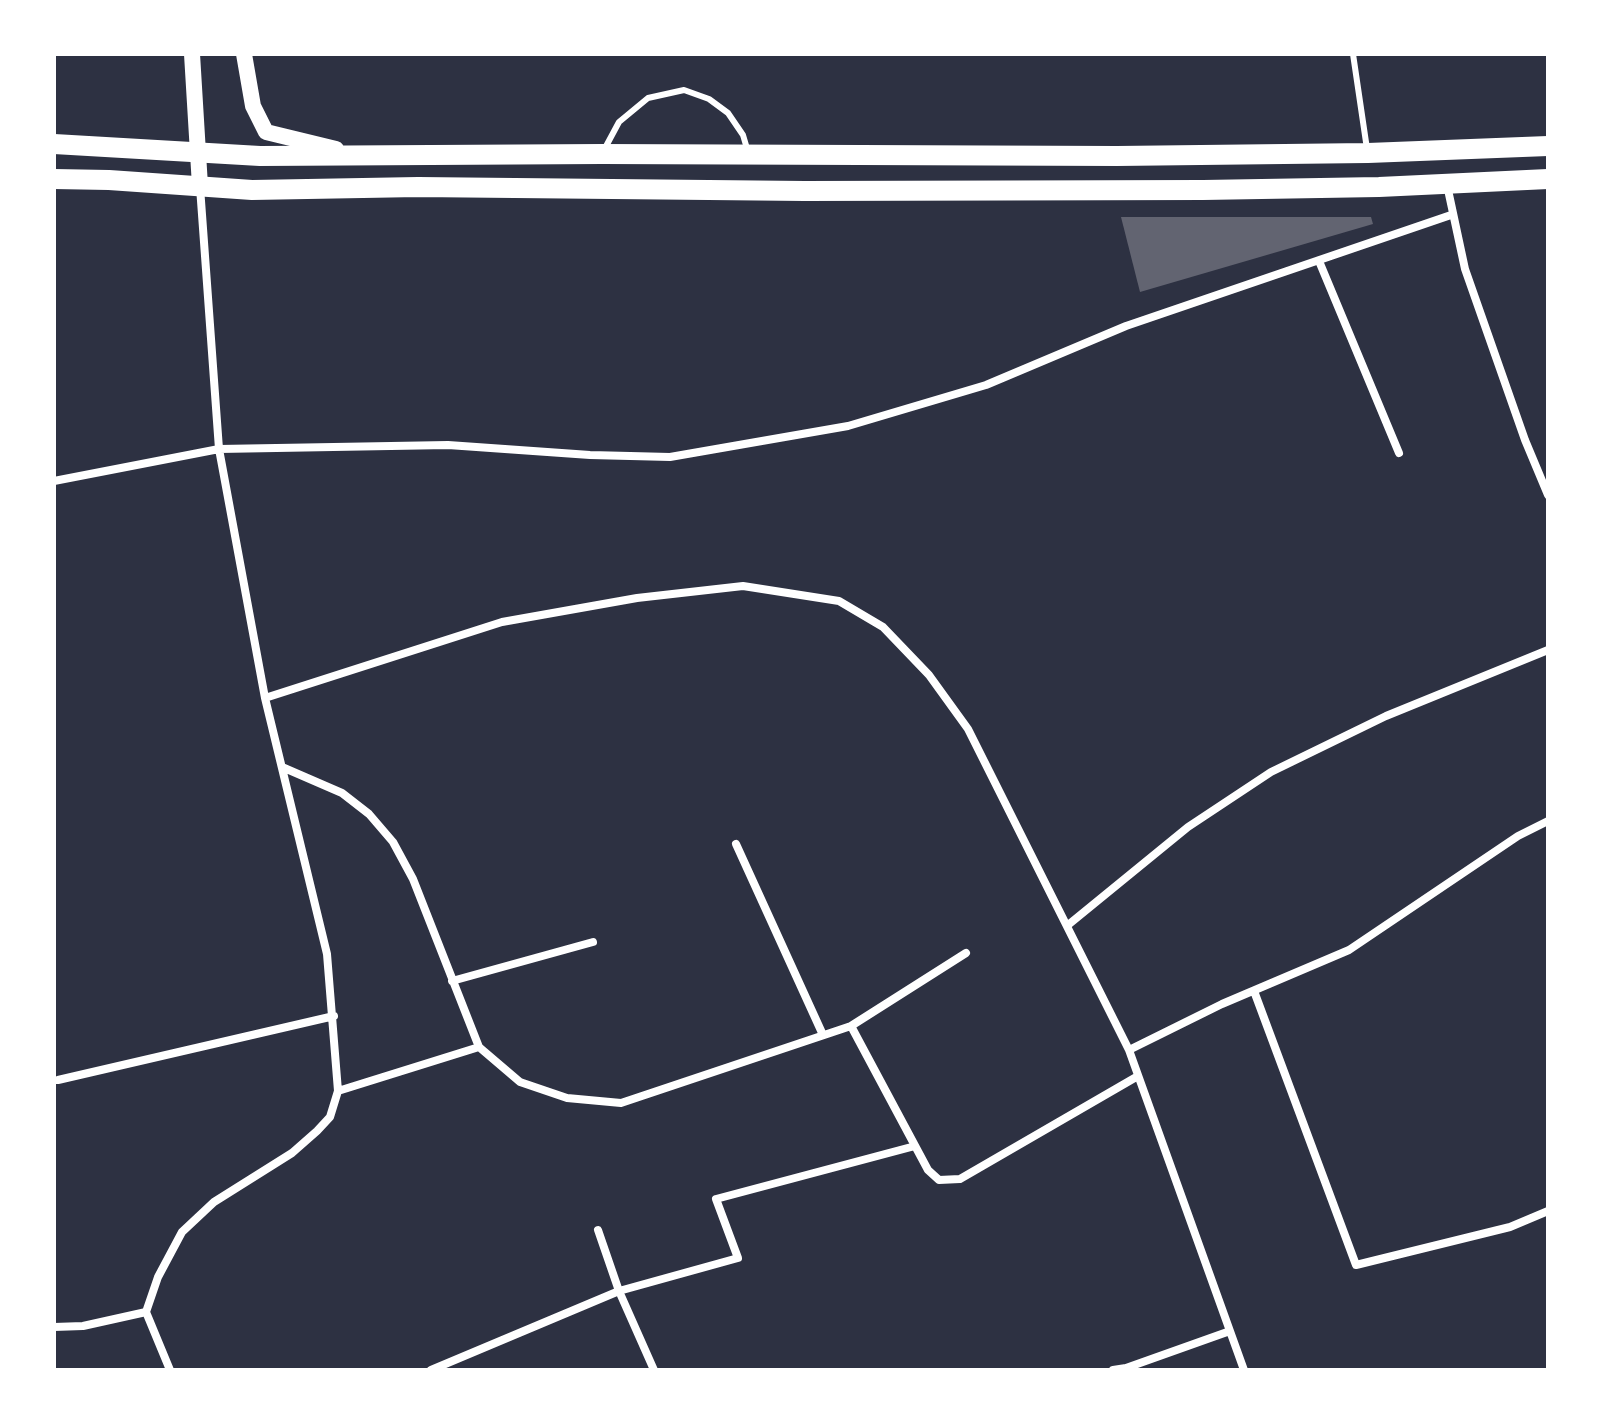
<!DOCTYPE html>
<style>
body{margin:0}
#map{position:relative;width:1602px;height:1424px;overflow:hidden;background:#2d3142;font-family:"DejaVu Sans",sans-serif}
canvas{display:block}
.frame{position:absolute;inset:0;border:56px solid #fff;pointer-events:none}
</style>
<div id="map">
<canvas width="1602" height="1424"></canvas>
<div class="frame"></div>
</div>
<script>
const g = document.querySelector('canvas').getContext('2d');
g.lineJoin = 'round';
function paint(path, color) {
  g.fillStyle = color;
  g.fill(path, 'evenodd');
}
function poly(rows) {
  const path = new Path2D();
  for (const r of rows) {
    path.moveTo(r[0], r[1]);
    for (let i = 2; i < r.length; i += 2) path.lineTo(r[i], r[i + 1]);
  }
  return path;
}
function trace(path, color, width, dash) {
  g.strokeStyle = color;
  g.lineWidth = width;
  g.lineCap = dash ? 'butt' : 'round';
  g.setLineDash(dash || []);
  g.stroke(path);
}
paint(poly([
 [1121,217,1371,217,1373,224,1140,292]
]), '#626471');
trace(poly([
 [1353,54,1367,149],
 [604,150,619,122,648,98,684,90,709,99,728,113,743,135,748,152]
]), '#fff', 6);
trace(poly([
 [1447,185,1465,269,1525,440,1548,495],
 [1319,261,1399,453],
 [54,481,219,449,448,445,590,455,670,457,848,426,986,385,1126,326,1451,215],
 [265,698,502,622,637,598,743,586,839,601,883,627,929,675,968,729,1129,1050,1244,1370],
 [282,767,342,793,369,814,393,842,413,879,479,1047,520,1082,567,1098,621,1103,851,1026,928,1170,939,1180,960,1179,1138,1076],
 [736,844,823,1035],
 [1068,925,1188,827,1271,772,1386,716,1548,650],
 [452,981,593,942],
 [1254,991,1356,1265,1510,1227,1548,1211],
 [851,1026,966,953],
 [1129,1050,1222,1004,1349,950,1518,836,1548,821],
 [58,1080,334,1016],
 [338,1091,479,1047],
 [54,1327,83,1326,146,1312],
 [170,1370,146,1312,158,1277,182,1232,214,1202,292,1153,317,1131,330,1117,338,1091,327,954,265,698,219,449,200,187],
 [431,1370,619,1291,598,1230],
 [654,1370,619,1291,738,1258,716,1199,915,1146],
 [1113,1370,1126,1368,1230,1331]
]), '#fff', 8);
trace(poly([
 [192,54,200,186],
 [244,54,253,106,266,132,336,149]
]), '#fff', 16);
trace(poly([
 [54,144,260,156,602,154,1117,156,1368,153,1548,146],
 [54,179,109,180,252,190,418,187,805,191,1203,190,1379,187,1548,179]
]), '#fff', 20);
</script>
